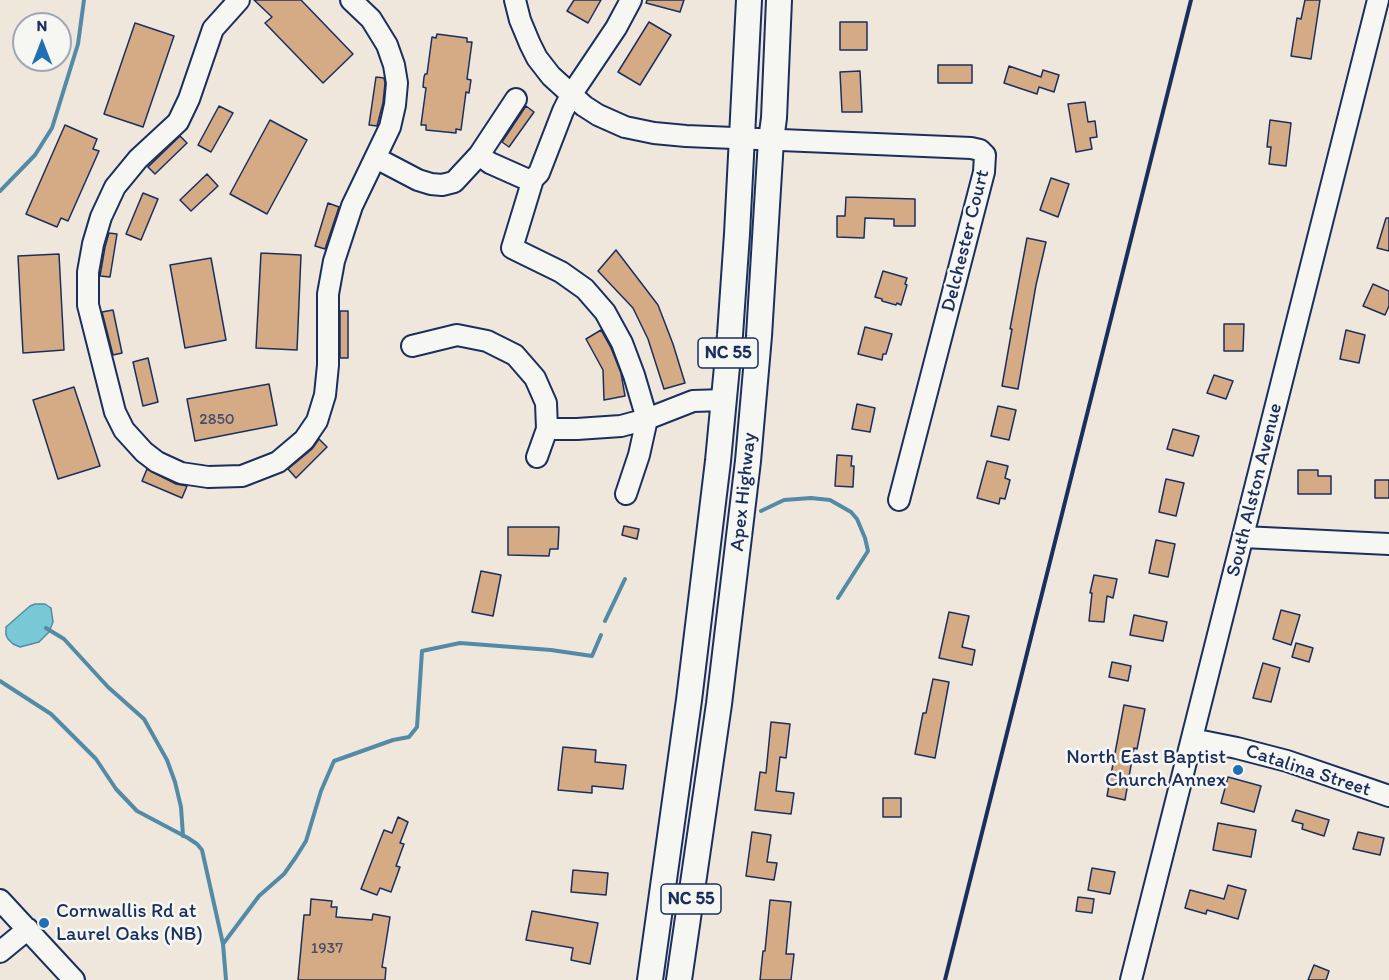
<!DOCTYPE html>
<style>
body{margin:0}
#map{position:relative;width:1389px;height:980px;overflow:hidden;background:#efe7dc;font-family:Itim,sans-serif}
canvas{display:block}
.north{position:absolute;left:12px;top:12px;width:60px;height:60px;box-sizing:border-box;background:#f6f6f2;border:2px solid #9ea6b7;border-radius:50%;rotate:0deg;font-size:16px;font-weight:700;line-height:24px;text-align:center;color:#1b2f5e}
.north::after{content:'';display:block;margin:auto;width:21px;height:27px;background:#1f6fb2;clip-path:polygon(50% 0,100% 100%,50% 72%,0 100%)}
</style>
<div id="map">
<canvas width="1389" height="980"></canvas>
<div class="north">N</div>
</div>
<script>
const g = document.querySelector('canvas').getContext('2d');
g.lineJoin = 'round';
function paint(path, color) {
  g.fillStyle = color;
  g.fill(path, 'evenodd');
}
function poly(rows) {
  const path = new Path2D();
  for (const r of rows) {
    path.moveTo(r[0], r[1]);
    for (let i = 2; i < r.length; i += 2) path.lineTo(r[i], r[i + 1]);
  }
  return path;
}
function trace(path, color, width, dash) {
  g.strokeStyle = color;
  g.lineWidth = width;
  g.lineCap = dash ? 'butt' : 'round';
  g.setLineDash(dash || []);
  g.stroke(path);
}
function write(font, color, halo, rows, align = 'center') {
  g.font = font + ' Itim,sans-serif';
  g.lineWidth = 5;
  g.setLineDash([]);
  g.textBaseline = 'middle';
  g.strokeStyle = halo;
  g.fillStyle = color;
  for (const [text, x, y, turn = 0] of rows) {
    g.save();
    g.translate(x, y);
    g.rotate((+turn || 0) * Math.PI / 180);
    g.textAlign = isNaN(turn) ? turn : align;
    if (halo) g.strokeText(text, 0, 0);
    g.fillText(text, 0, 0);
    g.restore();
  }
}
const water = poly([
 [35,604,45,604,51,608,53,622,49,632,39,642,20,647,13,644,8,639,6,635,6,627,30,606,35,604]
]);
paint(water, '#79c8d6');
trace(water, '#538ba6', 1.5);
trace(poly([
 [0,191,35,155,52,128,78,44,84,0],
 [761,511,784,500,811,498,830,500,851,512,857,519,865,538,868,551,838,598],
 [605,621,625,579],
 [46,628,64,639,108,687,144,719,167,760,175,782,181,807,183,836],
 [0,681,51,714,96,759,116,789,137,811,188,838,197,844,202,850,223,944,226,980],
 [223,944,259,896,284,874,296,857,306,841,321,791,334,761,393,740,409,737,417,727,422,651,460,643,551,650,592,656,601,635]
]), '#538ba6', 4);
const building = poly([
 [254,0,301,0,353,54,323,83,265,23,272,17,254,0],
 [574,0,601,0,588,23,567,11,574,0],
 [647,0,684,0,680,12,646,3,647,0],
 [1305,0,1320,0,1311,59,1291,56,1297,18,1301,19,1305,0],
 [649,22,671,35,640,85,618,72,649,22],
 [840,22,867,22,867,50,840,50,840,22],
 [135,23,174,36,143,127,104,114,135,23],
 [437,34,467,38,467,42,472,42,467,79,471,80,469,93,466,92,461,130,456,129,456,133,426,130,426,125,421,125,426,88,423,87,424,77,425,74,427,74,432,37,436,38,437,34],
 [938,65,972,65,972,83,938,83,938,65],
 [1009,66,1041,77,1043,70,1059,75,1054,92,1039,87,1037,94,1004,83,1009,66],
 [860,71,862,112,842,112,840,72,860,71],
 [376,77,384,78,385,83,383,103,377,126,369,125,376,77],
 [1085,102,1088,122,1095,121,1097,137,1090,138,1092,149,1076,152,1068,104,1085,102],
 [219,106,233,113,211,152,198,145,219,106],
 [526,106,534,112,509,147,502,142,526,106],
 [270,120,307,140,267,214,230,194,270,120],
 [1270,120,1291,123,1286,166,1269,164,1271,147,1267,147,1270,120],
 [65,125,97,139,93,149,99,151,68,221,61,218,57,227,26,214,65,125],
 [180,136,187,143,155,174,148,167,180,136],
 [207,174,218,186,191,211,180,200,207,174],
 [1051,178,1069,184,1058,217,1040,210,1051,178],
 [143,193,158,199,141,240,126,234,143,193],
 [846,197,915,199,915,226,894,226,894,219,865,218,864,238,837,237,837,216,845,216,846,197],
 [328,203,339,207,325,249,315,246,328,203],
 [1386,218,1389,218,1389,251,1377,248,1386,218],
 [109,233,117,234,110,277,100,276,105,247,109,233],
 [1027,238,1046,242,1036,285,1018,389,1002,386,1012,329,1010,329,1027,238],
 [616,250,658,305,673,344,685,383,664,389,648,339,633,308,598,271,616,250],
 [261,253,301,255,297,350,256,348,261,253],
 [59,254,64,350,23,353,18,256,59,254],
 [211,258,226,340,185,348,170,265,211,258],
 [883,271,907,278,905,284,907,285,901,305,897,303,896,305,882,301,882,299,875,297,883,271],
 [1373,284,1389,291,1389,306,1385,315,1363,306,1373,284],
 [113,310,122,353,113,355,102,312,113,310],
 [340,311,348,311,348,358,340,358,340,311],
 [1224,324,1244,324,1243,351,1224,351,1224,324],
 [865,327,892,334,886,354,883,354,882,360,858,354,865,327],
 [601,330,611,348,621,373,625,396,604,400,603,370,586,339,601,330],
 [1346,330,1365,335,1359,363,1340,359,1346,330],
 [148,358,158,402,143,406,133,362,148,358],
 [1214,375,1233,381,1226,399,1207,393,1214,375],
 [269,384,277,425,195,441,187,399,269,384],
 [74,387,100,466,58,479,33,400,74,387],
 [857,404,875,408,870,432,852,429,857,404],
 [998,406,1016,410,1009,440,991,436,998,406],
 [1173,429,1199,436,1193,456,1167,449,1173,429],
 [319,439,327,447,296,478,288,469,312,449,319,439],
 [837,455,852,456,851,466,854,466,853,487,835,486,837,455],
 [987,461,1008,466,1005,478,1010,480,1005,499,1000,498,999,504,977,498,987,461],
 [147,469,176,484,187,486,182,498,142,481,147,469],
 [1298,470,1318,470,1318,476,1331,476,1331,494,1298,494,1298,470],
 [1166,479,1184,483,1176,516,1159,512,1166,479],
 [1375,480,1389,480,1389,498,1375,498,1375,480],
 [624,526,639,529,637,539,622,535,624,526],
 [508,527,559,527,558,549,550,549,549,556,508,555,508,527],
 [1156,540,1175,544,1168,577,1149,573,1156,540],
 [481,571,501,575,493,616,472,612,481,571],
 [1094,575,1117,579,1113,598,1107,596,1104,622,1089,621,1092,593,1090,593,1094,575],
 [1281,610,1300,615,1291,645,1273,639,1281,610],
 [949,612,969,616,962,647,975,650,972,665,939,658,949,612],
 [1134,615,1167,622,1163,641,1130,635,1134,615],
 [1296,643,1313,648,1309,662,1292,657,1296,643],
 [1112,662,1131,666,1128,681,1109,677,1112,662],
 [1263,663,1280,668,1271,702,1253,698,1263,663],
 [933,679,949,682,935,758,915,754,923,713,926,713,933,679],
 [1124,705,1145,709,1137,749,1134,748,1125,800,1107,796,1124,705],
 [771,722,790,724,786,758,780,757,776,791,794,793,791,814,755,810,760,772,766,773,771,722],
 [563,747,596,750,595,762,626,765,623,789,592,786,592,793,558,790,563,747],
 [1228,777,1261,786,1254,812,1221,803,1228,777],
 [883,798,901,798,901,817,883,817,883,798],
 [1296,810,1329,820,1324,836,1302,829,1303,824,1292,821,1296,810],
 [398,817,408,822,400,843,404,844,396,866,400,867,391,892,380,888,377,895,361,889,384,830,392,833,398,817],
 [1218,823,1256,830,1251,857,1213,850,1218,823],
 [752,832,771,835,767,862,777,863,774,880,746,876,752,832],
 [1358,832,1384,838,1380,855,1353,849,1358,832],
 [1092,868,1115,872,1110,894,1088,890,1092,868],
 [573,870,608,873,606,895,571,892,573,870],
 [1228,885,1246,890,1238,919,1207,910,1206,914,1185,908,1190,890,1224,899,1228,885],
 [1078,897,1094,899,1092,913,1076,911,1078,897],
 [311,899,332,901,331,907,337,907,336,917,372,920,373,914,390,917,382,967,386,968,385,980,298,980,304,915,310,915,311,899],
 [770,900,791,902,786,954,794,954,791,980,760,980,763,951,765,951,770,900],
 [532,911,598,923,590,964,571,960,573,948,526,940,532,911],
 [1314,965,1329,971,1326,980,1308,980,1314,965]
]);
paint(building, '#d4ab85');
trace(building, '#1b2f5e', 1.5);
const minor = poly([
 [239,0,213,29,189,99,178,122,138,159,115,187,101,217,93,244,88,272,88,305,115,412,124,430,144,452,157,462,181,473,208,477,242,476,278,462,304,440,317,421,325,395,328,365,328,294,334,261,352,206,390,127,395,105,397,83,394,65,387,45,371,19,351,0],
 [515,0,520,20,530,44,537,58,551,76,584,106,598,115,625,127,654,133,686,136,971,148,980,150,985,155,984,172,899,500],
 [479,155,490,163,526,179,533,179,539,173,563,111,571,95,616,28,631,0],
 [376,158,418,180,431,184,442,185,454,182,479,155,516,99],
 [533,179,512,248,561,272,585,289,605,312,622,343,634,375,647,419,693,401,724,400],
 [412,346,457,335,487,341,515,355,535,378,546,403,547,429,577,429,621,426,647,419,639,455,626,494],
 [537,457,547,429],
 [1243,537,1389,544],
 [1192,739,1237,748,1287,761,1389,796],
 [0,900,74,980],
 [0,952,28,929],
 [1131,980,1378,0]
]);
const major = poly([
 [650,980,689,700,718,461,730,335,737,234,749,0],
 [679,980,719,704,748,461,759,336,771,140,774,118,779,0]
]);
trace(minor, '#1b2f5e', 24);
trace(major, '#1b2f5e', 28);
trace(minor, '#f6f6f2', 20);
trace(major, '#f6f6f2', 24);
trace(poly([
 [945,980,1191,0]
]), '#1b2f5e', 4);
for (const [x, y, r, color] of [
 [1238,770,6,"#1f6fb2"],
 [44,923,6,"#1f6fb2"]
]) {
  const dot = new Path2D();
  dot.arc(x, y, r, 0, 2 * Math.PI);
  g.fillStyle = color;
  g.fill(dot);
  trace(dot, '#f6f6f2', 2);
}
write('16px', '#494e68', null, [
 ["2850",217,420],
 ["1937",327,949]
]);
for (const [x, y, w] of [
 [728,353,60],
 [691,899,60]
]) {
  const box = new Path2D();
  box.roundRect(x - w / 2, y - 15, w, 30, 4.5);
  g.fillStyle = '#f6f6f2';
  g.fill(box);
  trace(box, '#1b2f5e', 1.5);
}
write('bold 18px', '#1b2f5e', null, [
 ["NC 55",728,353],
 ["NC 55",691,899]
]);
write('20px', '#1b2f5e', '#f6f6f2', [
 ["Delchester Court",966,241,-76],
 ["South Alston Avenue",1255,490,-76],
 ["Apex Highway",744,492,-84],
 ["Catalina Street",1308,771,18]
]);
write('20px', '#1b2f5e', '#f6f6f2', [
 ["North East Baptist",1226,758],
 ["Church Annex",1226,781],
 ["Cornwallis Rd at",56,912,"left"],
 ["Laurel Oaks (NB)",56,935,"left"]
], 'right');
</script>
